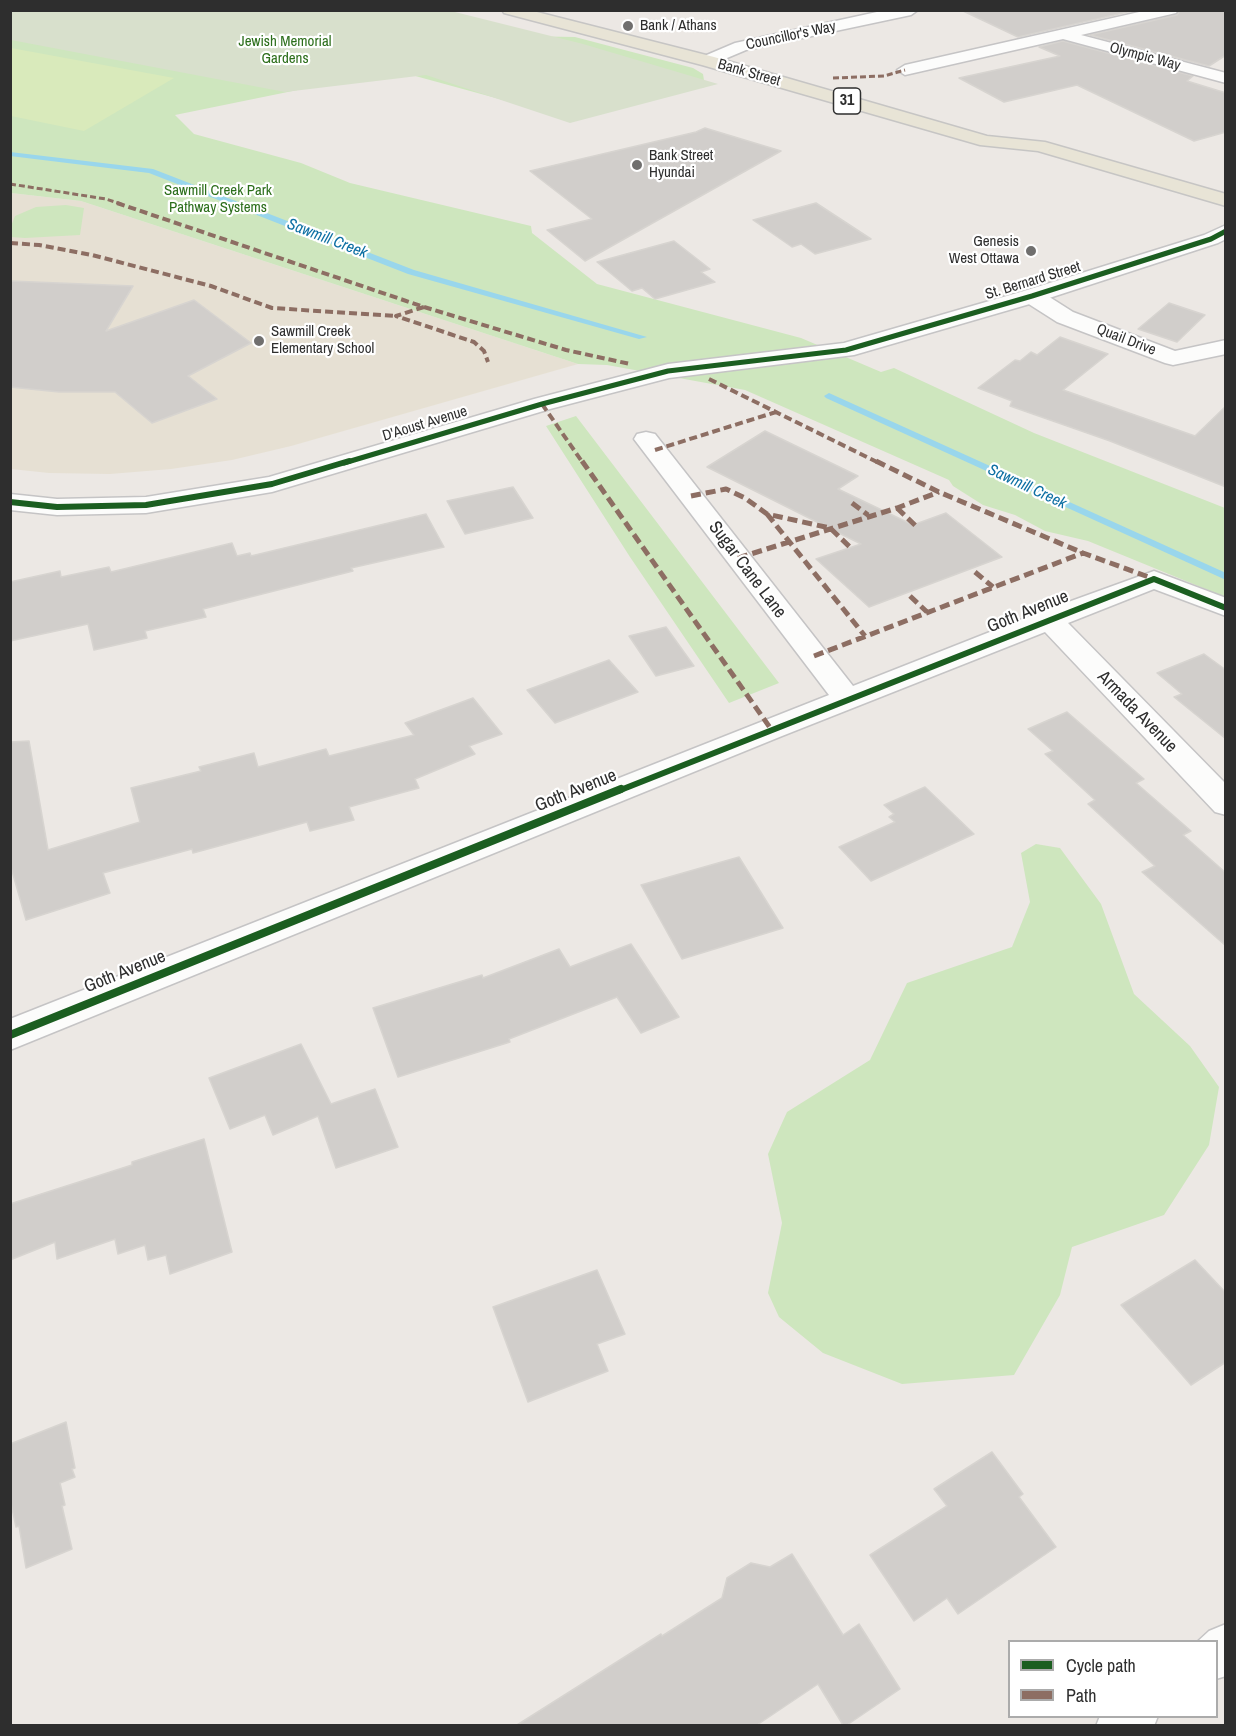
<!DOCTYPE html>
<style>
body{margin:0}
#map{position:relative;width:1236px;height:1736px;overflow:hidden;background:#ece8e4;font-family:"Archivo Narrow",sans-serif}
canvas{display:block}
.frame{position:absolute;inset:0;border:12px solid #2e2e2e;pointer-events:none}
.legend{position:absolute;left:1008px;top:1640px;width:210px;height:78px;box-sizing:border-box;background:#fff;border:2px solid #ababab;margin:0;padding:8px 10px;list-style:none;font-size:18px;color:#2e2e2e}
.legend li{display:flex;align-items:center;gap:12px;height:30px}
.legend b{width:30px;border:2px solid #ababab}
</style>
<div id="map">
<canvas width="1236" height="1736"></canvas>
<div class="frame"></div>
<ul class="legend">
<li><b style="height:8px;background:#1b5e20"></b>Cycle path</li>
<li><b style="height:8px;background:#8d6e63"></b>Path</li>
</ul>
</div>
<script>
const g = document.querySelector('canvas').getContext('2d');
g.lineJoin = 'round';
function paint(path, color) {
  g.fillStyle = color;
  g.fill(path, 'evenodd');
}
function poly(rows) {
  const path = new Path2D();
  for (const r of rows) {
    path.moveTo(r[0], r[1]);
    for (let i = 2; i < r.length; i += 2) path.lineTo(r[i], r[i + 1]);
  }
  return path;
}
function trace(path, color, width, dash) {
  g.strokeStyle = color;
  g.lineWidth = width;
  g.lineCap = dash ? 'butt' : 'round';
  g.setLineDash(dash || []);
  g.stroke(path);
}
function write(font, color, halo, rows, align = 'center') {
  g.font = font + ' "Archivo Narrow",sans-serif';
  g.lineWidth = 4.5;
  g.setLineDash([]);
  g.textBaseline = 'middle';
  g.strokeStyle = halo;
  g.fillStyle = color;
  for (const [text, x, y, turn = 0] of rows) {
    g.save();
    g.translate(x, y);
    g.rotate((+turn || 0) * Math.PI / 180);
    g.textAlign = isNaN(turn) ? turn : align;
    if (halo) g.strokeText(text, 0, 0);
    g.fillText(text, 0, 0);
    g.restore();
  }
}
paint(poly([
 [11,193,81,201,578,364,291,446,232,460,171,469,110,474,49,473,11,469]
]), '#e6e0d3');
paint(poly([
 [10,27,575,37,693,68,703,74,705,87,558,115,408,74,376,74,175,115,194,134,301,163,350,183,531,226,532,233,597,284,801,338,881,372,894,368,1034,433,1225,508,1225,597,1088,541,1045,531,1015,515,983,505,953,486,949,480,745,390,607,365,578,364,81,201,11,193],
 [66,205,84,208,80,235,25,238,11,237,11,226,15,216,36,207],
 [576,416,779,683,729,703,630,557,546,426],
 [1036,844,1060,848,1101,904,1134,994,1190,1046,1219,1087,1209,1145,1164,1215,1072,1247,1060,1295,1014,1375,902,1384,823,1353,779,1317,768,1293,782,1223,768,1154,787,1112,870,1060,907,983,1012,947,1030,902,1021,853]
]), '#cee6be');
paint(poly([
 [10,11,451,11,583,44,718,84,570,123,426,75,285,92,11,40]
]), '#d8e0cc');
paint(poly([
 [11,48,174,78,84,131,11,116]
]), '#d9eabb');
paint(poly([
 [10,152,153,169,414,270,647,337,639,339,408,274,149,173,10,156,10,152],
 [829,393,1226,573,1226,580,826,398,824,396,829,393]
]), '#99d6ec');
const building = poly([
 [961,10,1136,10,1018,37,961,10],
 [1180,10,1226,10,1226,55,1209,66,1090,35,1177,15,1180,10],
 [1063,41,1193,76,1187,81,1226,93,1226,132,1194,141,1077,85,1004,102,959,78,1060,56,1039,47,1063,41],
 [705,128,781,151,585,261,547,230,592,219,530,171,696,132,705,128],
 [816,203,871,239,815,254,801,244,792,247,753,220,816,203],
 [674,241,710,269,701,272,715,282,655,299,642,288,632,291,597,262,674,241],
 [10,281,133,286,106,331,194,300,251,343,188,376,217,399,152,423,115,392,59,392,10,387,10,281],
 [1169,303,1205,315,1177,342,1138,329,1169,303],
 [1060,337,1108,354,1063,390,1195,436,1226,406,1226,487,1110,441,1010,406,1012,401,978,388,1015,360,1020,361,1031,352,1037,355,1060,337],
 [765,431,858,476,838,489,913,525,946,513,1002,557,869,607,816,559,861,544,707,467,765,431],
 [513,487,533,518,465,534,447,501,513,487],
 [426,514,444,547,351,568,353,571,203,609,206,617,145,631,147,638,94,650,88,624,10,641,10,582,60,571,61,577,109,567,111,572,232,543,237,556,250,553,251,556,426,514],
 [666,627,694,666,656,676,629,636,666,627],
 [1204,654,1226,670,1226,739,1174,697,1182,694,1157,673,1204,654],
 [609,660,638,692,555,723,527,690,609,660],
 [473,698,502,734,469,746,475,754,415,779,419,788,349,807,354,820,310,831,307,822,193,853,192,849,103,873,110,893,26,920,10,864,10,742,29,741,48,850,140,822,131,788,201,771,199,767,254,753,258,767,326,749,329,756,414,735,405,723,473,698],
 [1067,712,1144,779,1136,783,1191,831,1183,835,1226,873,1226,946,1142,872,1155,866,1088,804,1095,800,1045,754,1053,751,1028,729,1067,712],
 [925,787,974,834,871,881,839,847,895,822,889,817,894,814,884,805,925,787],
 [739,857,783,928,682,959,641,885,739,857],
 [631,944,679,1017,641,1033,617,997,509,1039,510,1042,398,1077,373,1008,482,975,483,978,559,949,570,967,631,944],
 [301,1044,331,1104,375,1089,398,1147,336,1168,318,1116,273,1135,265,1115,230,1129,209,1078,301,1044],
 [204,1139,232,1252,170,1274,166,1255,148,1260,145,1245,118,1254,115,1239,57,1259,55,1242,10,1260,10,1204,132,1165,132,1162,204,1139],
 [1195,1260,1226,1293,1226,1362,1191,1385,1121,1305,1195,1260],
 [597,1270,625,1334,597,1344,608,1371,528,1402,493,1307,597,1270],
 [66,1422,75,1468,72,1469,75,1477,60,1483,65,1505,62,1506,72,1549,26,1568,19,1526,16,1527,10,1499,10,1444,66,1422],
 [992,1452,1023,1494,1019,1497,1056,1547,958,1614,947,1598,914,1621,870,1555,947,1506,934,1489,992,1452],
 [792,1554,843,1635,859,1624,900,1689,847,1725,843,1725,818,1684,757,1725,517,1725,661,1634,662,1636,722,1598,727,1578,751,1563,770,1567,792,1554]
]);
paint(building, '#d1cecb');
trace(building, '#d7d4d0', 1.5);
const street = poly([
 [886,10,918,10,911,15,746,50,708,66,700,61,702,57,735,43,886,10],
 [1148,10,1178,10,1176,13,1081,35,1226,73,1226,83,1063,39,905,75,897,70,905,65,1148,10],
 [1032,290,1040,291,1073,312,1175,351,1226,340,1226,354,1173,365,1165,363,1057,322,1024,301,1021,296,1024,291,1032,290],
 [646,432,655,434,853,686,1038,613,1154,571,1226,598,1226,616,1154,589,1068,623,1226,784,1226,815,1215,812,1045,632,782,736,10,1050,10,1019,829,695,634,439,637,434,646,432],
 [1226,1624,1226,1676,1216,1679,1216,1642,1197,1642,1209,1631,1226,1624],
 [1100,1716,1158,1716,1154,1726,1096,1726,1100,1716]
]);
const secondary = poly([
 [1226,225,1226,239,1218,243,1040,301,854,355,669,378,550,409,272,492,146,513,57,515,10,510,10,494,57,499,146,497,269,477,534,399,668,364,844,343,1024,291,1204,235,1226,225]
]);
const primary = poly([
 [502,10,529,10,714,57,987,136,1045,142,1226,194,1226,206,1038,151,980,145,702,65,504,13,502,10]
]);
trace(street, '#c5c4c5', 3);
trace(secondary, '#c5c4c5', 3);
trace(primary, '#c6c5c4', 3);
paint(street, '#fcfcfb');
paint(secondary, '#fcfcfb');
paint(primary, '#e8e4d6');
trace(poly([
 [833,78,884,76,905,70],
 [10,184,106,199,121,204]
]), '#8d6e63', 3, [6, 3]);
trace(poly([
 [117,203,424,307,566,350,630,364],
 [10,243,39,245,92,255,211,286,272,308,396,316],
 [424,307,396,316,474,342,484,351,488,362],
 [709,379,879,463],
 [542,404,583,463],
 [655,450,776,412]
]), '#8d6e63', 4, [8, 4]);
trace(poly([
 [582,461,771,729],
 [876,461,939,492,1083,553,1154,579],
 [691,496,726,489,745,498,767,514,830,528,852,549],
 [852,503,868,515],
 [897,508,917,527],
 [767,514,865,636],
 [738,558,897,508,939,492],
 [975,572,993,587],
 [910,596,927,612],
 [814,656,1083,553]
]), '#8d6e63', 5, [10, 5]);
trace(poly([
 [344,463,542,404,668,371,846,350,1032,296,1211,239,1226,231]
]), '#1b5e20', 5);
trace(poly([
 [10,502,57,507,146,505,272,484,349,461],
 [618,791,1154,579,1226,608]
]), '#1b5e20', 6);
trace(poly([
 [10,1035,621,789]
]), '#1b5e20', 8);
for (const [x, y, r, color] of [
 [628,26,6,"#706f6e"],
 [637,165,6,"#706f6e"],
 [1031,251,6,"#706f6e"],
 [259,341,6,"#706f6e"]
]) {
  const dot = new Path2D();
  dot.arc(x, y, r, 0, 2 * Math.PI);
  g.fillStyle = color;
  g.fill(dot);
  trace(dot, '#fff', 2);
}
write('15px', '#2e2e2e', '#fff', [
 ["Bank / Athans",640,26],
 ["Bank Street",649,156],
 ["Hyundai",649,173],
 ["Genesis",1019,242,"right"],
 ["West Ottawa",1019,259,"right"],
 ["Sawmill Creek",271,332],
 ["Elementary School",271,349]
], 'left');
write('15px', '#2e2e2e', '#fff', [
 ["Councillor's Way",791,36,-12],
 ["Olympic Way",1145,57,15],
 ["Bank Street",749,73,16],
 ["St. Bernard Street",1033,281,-17],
 ["Quail Drive",1126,340,21],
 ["D'Aoust Avenue",425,424,-17]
]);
write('15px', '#2c6e1b', '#fff', [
 ["Jewish Memorial",285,42],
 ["Gardens",285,59],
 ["Sawmill Creek Park",218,191],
 ["Pathway Systems",218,208]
]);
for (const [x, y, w] of [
 [847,101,27]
]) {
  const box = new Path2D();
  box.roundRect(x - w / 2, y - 13, w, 26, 4.5);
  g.fillStyle = '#fff';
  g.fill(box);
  trace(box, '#2e2e2e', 1.5);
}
write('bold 16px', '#2e2e2e', null, [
 ["31",847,101]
]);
write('italic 16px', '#0d6fa3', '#fff', [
 ["Sawmill Creek",327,239,21],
 ["Sawmill Creek",1027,487,25]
]);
write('18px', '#2e2e2e', '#fff', [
 ["Sugar Cane Lane",747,570,53],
 ["Goth Avenue",1028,612,-22],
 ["Armada Avenue",1137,712,46],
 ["Goth Avenue",576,791,-22],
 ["Goth Avenue",125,972,-22]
]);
</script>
